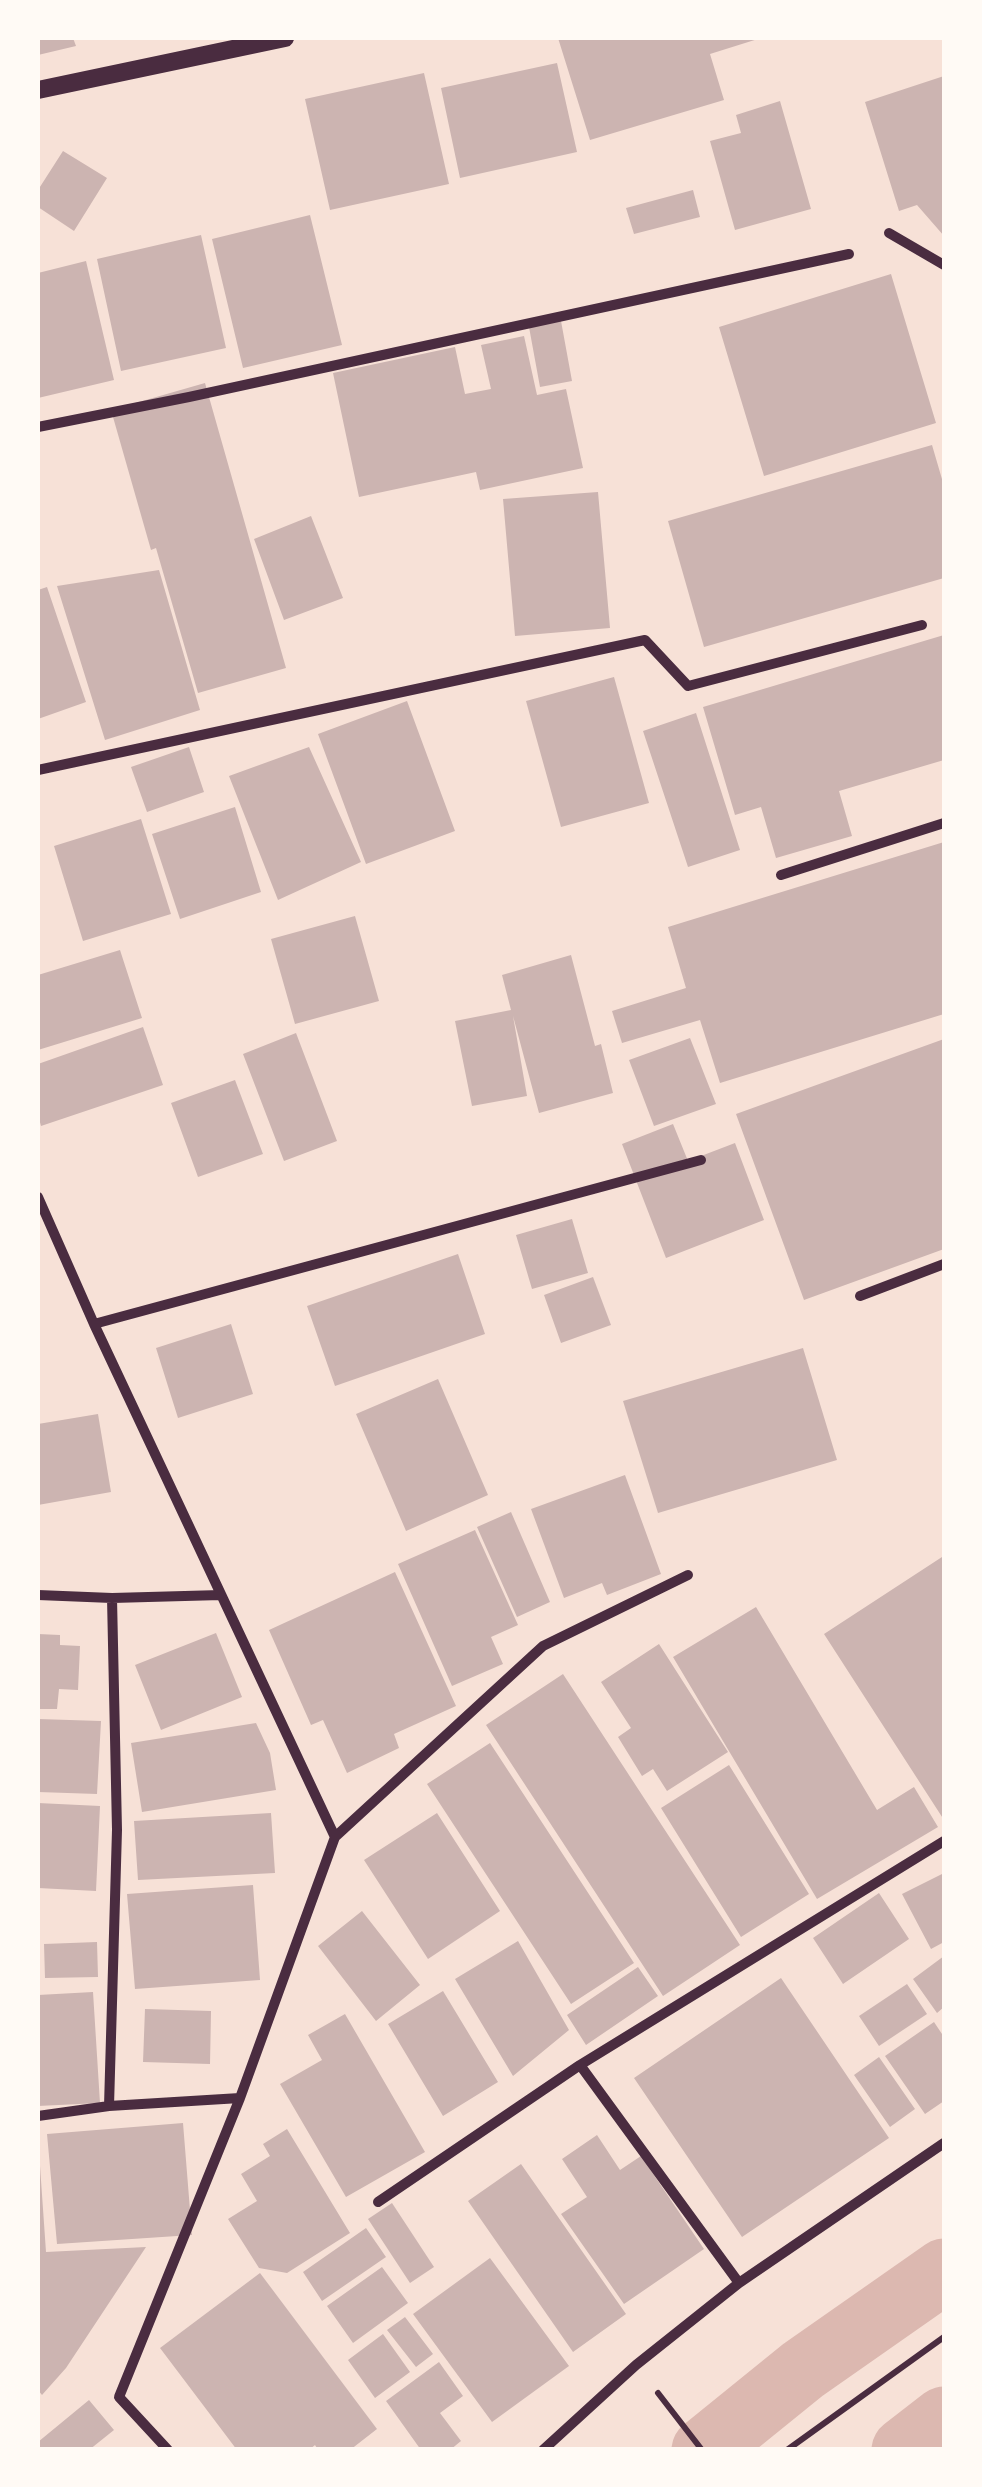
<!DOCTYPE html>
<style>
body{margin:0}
#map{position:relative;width:982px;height:2487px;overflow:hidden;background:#f7e1d7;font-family:Figtree,sans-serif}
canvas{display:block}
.frame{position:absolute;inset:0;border:40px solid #fffaf5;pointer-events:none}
</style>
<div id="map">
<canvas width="982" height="2487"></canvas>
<div class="frame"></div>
</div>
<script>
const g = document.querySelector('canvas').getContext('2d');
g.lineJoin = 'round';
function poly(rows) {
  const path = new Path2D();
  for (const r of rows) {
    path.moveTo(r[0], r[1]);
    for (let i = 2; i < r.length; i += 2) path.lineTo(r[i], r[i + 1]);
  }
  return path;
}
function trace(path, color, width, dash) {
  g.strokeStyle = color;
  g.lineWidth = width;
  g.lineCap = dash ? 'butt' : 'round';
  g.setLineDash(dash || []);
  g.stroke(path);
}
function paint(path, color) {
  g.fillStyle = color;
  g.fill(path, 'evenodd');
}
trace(poly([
 [704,2450,804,2369,944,2271],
 [904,2450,944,2419]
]), '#dcb8b0', 65);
paint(poly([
 [38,38,73,38,76,46,38,55],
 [558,38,761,38,710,54,724,100,590,140],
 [557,63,577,152,460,178,441,88],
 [424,73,449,184,330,210,305,99],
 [944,76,944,236,917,205,899,211,865,102],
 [780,101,811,209,735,230,710,141,741,133,736,115],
 [63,151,107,178,74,231,38,207,38,190],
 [693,190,700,217,634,234,626,208],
 [310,215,342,345,243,368,212,239],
 [201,235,226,348,121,371,97,259],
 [86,261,114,380,38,398,38,273],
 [891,274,936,423,764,476,719,327],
 [561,321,572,381,540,387,529,327],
 [524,336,537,395,566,389,583,468,480,490,476,472,359,497,333,373,455,347,465,394,491,389,481,345],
 [205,383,286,668,198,693,156,548,151,550,111,410],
 [932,445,944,486,944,578,704,647,668,521],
 [598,492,610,628,515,636,503,499],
 [311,516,343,598,284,620,254,539],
 [159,570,200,710,105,740,57,586],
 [47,587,86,702,38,719,38,590],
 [944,635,944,760,839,791,852,836,776,858,761,807,735,815,703,707],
 [614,677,649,803,561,827,526,701],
 [407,701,455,831,366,864,318,734],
 [696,713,740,850,688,867,643,731],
 [189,747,204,792,147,812,131,767],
 [309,747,361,862,278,900,229,776],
 [235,807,261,892,180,919,152,834],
 [141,819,171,914,83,941,54,846],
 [944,842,944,1014,720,1083,700,1020,622,1043,612,1011,686,988,668,927],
 [355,916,379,1001,295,1024,271,939],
 [120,950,142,1018,38,1050,38,975],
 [571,955,595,1046,601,1044,613,1093,539,1113,513,1016,527,1096,472,1106,455,1021,511,1010,502,975],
 [143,1027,163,1085,41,1126,38,1115,38,1064],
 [296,1033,337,1141,284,1161,243,1054],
 [690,1038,716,1104,654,1126,629,1060],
 [944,1039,944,1249,804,1300,736,1114],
 [235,1080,263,1154,198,1177,171,1103],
 [673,1124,688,1161,735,1143,764,1220,666,1258,622,1144],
 [572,1219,588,1273,532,1289,516,1235],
 [458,1254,485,1334,335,1386,307,1306],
 [593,1277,611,1325,561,1343,544,1295],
 [231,1324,253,1394,178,1418,156,1348],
 [803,1348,837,1460,658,1513,623,1401],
 [438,1379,488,1495,406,1531,356,1414],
 [98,1414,111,1492,38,1505,38,1424],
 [625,1475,661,1574,607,1595,602,1583,564,1598,531,1509],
 [511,1512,550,1602,517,1617,477,1527],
 [475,1530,518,1625,491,1637,503,1664,452,1686,398,1564],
 [942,1557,944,1560,944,1820,824,1634],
 [395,1572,456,1706,394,1734,399,1748,347,1773,323,1720,311,1725,269,1630],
 [756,1607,877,1810,914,1787,938,1827,817,1899,673,1657],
 [216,1633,242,1697,161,1730,135,1665],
 [38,1634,60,1635,60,1645,80,1646,78,1690,59,1689,57,1709,38,1709],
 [659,1644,728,1752,667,1791,653,1769,642,1776,618,1737,631,1728,601,1682],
 [563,1674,740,1945,663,1996,486,1725],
 [38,1719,101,1721,97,1794,38,1792],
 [256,1723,270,1753,276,1790,142,1812,131,1743],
 [490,1743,634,1963,571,2004,427,1784],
 [729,1765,809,1894,741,1937,661,1808],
 [38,1803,100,1806,96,1891,38,1888],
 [271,1813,275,1873,138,1880,134,1821],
 [437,1813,500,1911,428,1959,364,1860],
 [944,1873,944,1942,931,1949,902,1894],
 [253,1885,260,1980,135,1989,127,1894],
 [879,1893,909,1939,843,1984,813,1938],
 [362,1911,420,1985,376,2021,318,1946],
 [518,1941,569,2030,513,2076,455,1979],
 [97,1942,98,1977,45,1978,44,1944],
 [944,1956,944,2007,937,2013,913,1979],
 [638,1967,658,1996,586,2045,567,2015],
 [781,1978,889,2138,742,2237,634,2078],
 [907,1984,927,2014,879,2046,859,2016],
 [443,1991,498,2082,443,2116,388,2024],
 [93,1992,100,2103,38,2106,38,1995],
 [145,2009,211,2011,210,2064,143,2062],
 [345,2014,425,2152,346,2197,280,2084,322,2060,308,2035],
 [934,2022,944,2037,944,2101,925,2114,885,2056],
 [879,2057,915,2109,890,2127,854,2075],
 [183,2123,192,2235,57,2244,47,2134],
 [287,2129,350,2233,287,2273,259,2268,228,2219,257,2201,241,2174,270,2156,263,2144],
 [597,2135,620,2170,641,2156,704,2249,624,2304,561,2214,587,2197,562,2159],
 [521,2164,626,2314,573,2352,468,2201],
 [38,2166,40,2166,46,2252,146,2247,66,2368,42,2395,38,2390],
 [392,2203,434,2267,410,2283,368,2219],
 [366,2228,386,2257,322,2301,303,2272],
 [490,2258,569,2366,492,2422,413,2314],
 [382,2267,408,2303,353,2343,327,2306],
 [260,2273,377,2429,350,2450,318,2450,315,2445,309,2450,237,2450,160,2348],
 [405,2317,433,2354,416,2367,387,2330],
 [383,2334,410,2372,375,2398,348,2360],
 [439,2362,463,2396,440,2413,461,2441,450,2450,421,2450,386,2401],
 [89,2400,114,2430,89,2450,38,2450,38,2442]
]), '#ccb4b1');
trace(poly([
 [658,2393,702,2450],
 [787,2450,944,2337]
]), '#4a2c40', 6);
trace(poly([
 [889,233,944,265],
 [38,427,189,397,849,254],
 [38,770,645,640,688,686,922,625],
 [781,875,944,823],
 [38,1197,94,1324,335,1837,240,2098,119,2397,168,2450],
 [860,1296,944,1264],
 [94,1324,701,1160],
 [38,1595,112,1598,221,1595],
 [335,1837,543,1646,688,1575],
 [580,2065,739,2283],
 [109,2106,117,1830,112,1598],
 [38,2116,109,2106,240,2098],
 [378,2202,580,2065,944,1841],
 [543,2450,636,2365,739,2283,944,2143]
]), '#4a2c40', 10);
trace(poly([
 [38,90,285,38]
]), '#4a2c40', 18);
</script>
